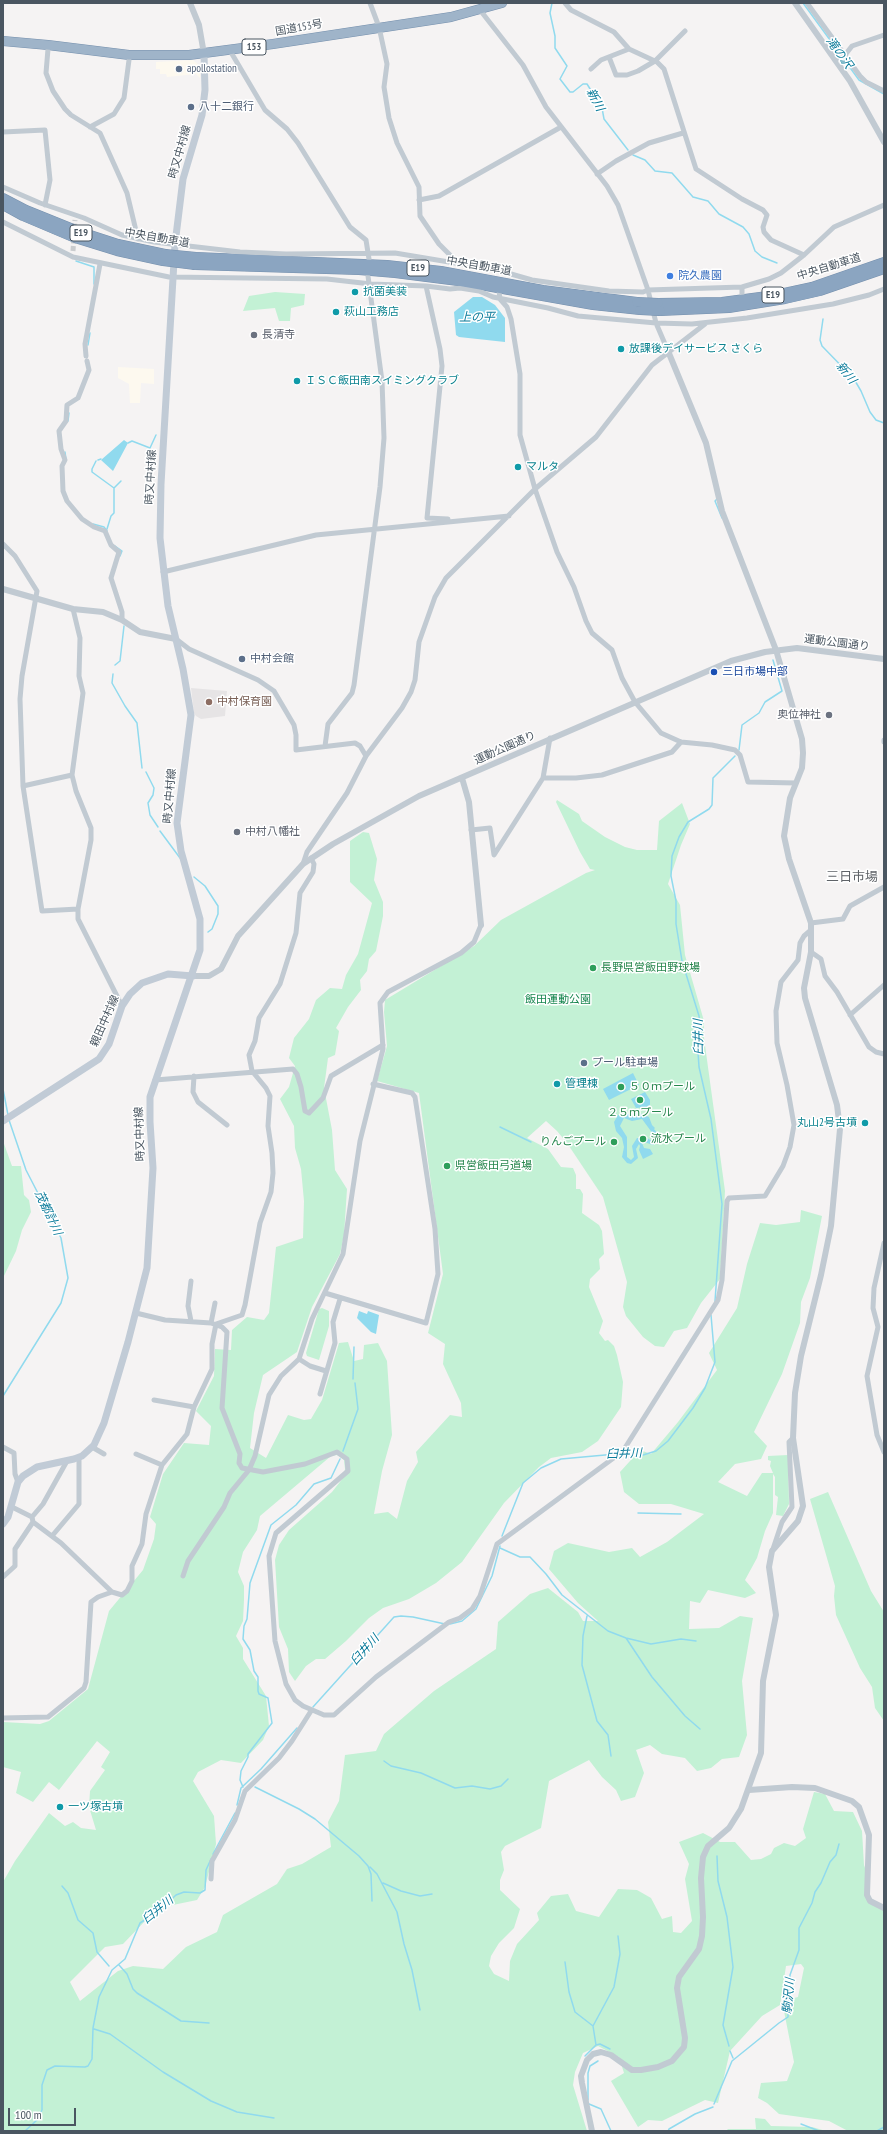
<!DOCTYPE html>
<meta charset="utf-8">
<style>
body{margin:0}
#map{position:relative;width:887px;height:2134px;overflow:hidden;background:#f5f3f3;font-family:"PT Sans Narrow",sans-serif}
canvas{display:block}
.frame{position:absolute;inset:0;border:4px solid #4a5661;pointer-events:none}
.scale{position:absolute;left:8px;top:2108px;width:68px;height:18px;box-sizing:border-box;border:2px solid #4a5661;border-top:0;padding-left:5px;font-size:12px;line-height:14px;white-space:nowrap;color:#4a5661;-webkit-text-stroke:3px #fff;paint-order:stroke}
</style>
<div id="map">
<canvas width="887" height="2134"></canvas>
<div class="frame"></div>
<div class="scale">100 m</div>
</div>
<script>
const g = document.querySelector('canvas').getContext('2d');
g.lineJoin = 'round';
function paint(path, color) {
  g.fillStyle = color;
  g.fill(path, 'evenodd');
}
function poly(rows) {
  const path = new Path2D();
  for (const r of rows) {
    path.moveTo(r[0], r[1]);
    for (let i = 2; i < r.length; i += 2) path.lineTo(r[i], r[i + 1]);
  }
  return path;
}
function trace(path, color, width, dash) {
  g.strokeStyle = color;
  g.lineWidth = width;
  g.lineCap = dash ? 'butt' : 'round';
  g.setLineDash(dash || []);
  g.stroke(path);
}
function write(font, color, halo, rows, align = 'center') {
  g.font = font + ' "PT Sans Narrow","Noto Sans JP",sans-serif';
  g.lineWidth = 3;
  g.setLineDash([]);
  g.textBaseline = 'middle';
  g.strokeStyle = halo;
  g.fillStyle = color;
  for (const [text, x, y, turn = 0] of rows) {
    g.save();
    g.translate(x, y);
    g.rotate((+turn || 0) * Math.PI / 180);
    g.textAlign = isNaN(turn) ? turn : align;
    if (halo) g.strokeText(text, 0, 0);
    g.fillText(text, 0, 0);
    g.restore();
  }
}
paint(poly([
 [193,60,200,66,200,78,196,74,167,77,166,74,160,74,160,69,156,69,156,62],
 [118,367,154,369,154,384,141,383,140,403,130,403,129,384,118,378]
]), '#fdf9ef');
paint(poly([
 [191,688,227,691,225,716,201,719,196,716,194,713]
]), '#e6e4e5');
paint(poly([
 [275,292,305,294,304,305,291,308,290,321,279,321,275,308,243,311,249,296],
 [557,800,579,814,582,821,605,837,625,847,637,850,657,850,659,821,682,803,690,824,681,845,668,884,680,905,685,955,704,1021,704,1038,725,1191,720,1279,701,1303,687,1328,674,1331,664,1347,655,1346,643,1337,626,1316,623,1307,627,1282,603,1197,567,1143,557,1131,546,1121,527,1138,548,1149,561,1167,573,1168,576,1175,576,1189,580,1189,583,1194,582,1213,599,1225,602,1231,604,1254,599,1259,600,1269,590,1279,589,1287,603,1321,599,1333,605,1341,608,1340,614,1346,617,1355,623,1382,621,1407,598,1441,582,1452,551,1458,539,1467,504,1503,462,1562,436,1583,409,1599,383,1608,369,1618,346,1641,325,1659,316,1659,306,1666,295,1681,289,1672,288,1649,279,1627,275,1560,279,1545,289,1530,332,1492,343,1478,345,1469,344,1460,337,1455,331,1456,260,1516,257,1530,243,1552,238,1572,244,1586,244,1600,243,1621,236,1636,243,1648,243,1659,266,1696,269,1726,263,1740,241,1763,221,1760,198,1772,193,1781,214,1816,216,1844,205,1887,197,1900,168,1906,146,1920,123,1944,105,1947,70,1982,80,2001,118,1971,133,1966,163,1969,186,1947,217,1932,223,1915,277,1884,287,1869,302,1864,331,1847,328,1822,339,1801,345,1755,376,1751,384,1734,434,1691,496,1649,498,1622,530,1594,548,1588,578,1612,583,1621,598,1621,578,1603,549,1569,554,1551,568,1543,609,1552,632,1548,640,1557,667,1542,704,1514,671,1504,639,1504,624,1492,620,1472,640,1450,651,1454,678,1422,717,1370,709,1353,737,1308,747,1264,760,1223,776,1225,800,1222,801,1210,822,1216,810,1278,801,1302,800,1323,782,1374,754,1432,767,1446,761,1459,735,1464,718,1482,747,1496,762,1473,773,1473,770,1466,771,1461,768,1460,768,1456,788,1455,789,1504,783,1516,776,1515,778,1497,775,1495,775,1477,773,1474,773,1513,765,1531,757,1558,745,1580,756,1593,745,1598,708,1590,700,1603,690,1601,689,1629,719,1628,740,1616,753,1618,742,1681,747,1735,739,1757,722,1759,711,1768,697,1771,685,1758,662,1754,650,1745,636,1750,644,1773,635,1797,621,1801,616,1790,602,1777,589,1760,549,1781,541,1828,505,1846,501,1852,504,1870,500,1880,500,1890,520,1909,514,1928,499,1943,491,1956,489,1966,494,1974,509,1981,510,1961,517,1944,539,1920,537,1913,551,1896,568,1894,576,1911,599,1917,618,1889,637,1890,651,1898,662,1919,672,1916,673,1932,681,1933,692,1921,685,1879,689,1864,679,1842,703,1833,720,1842,735,1842,751,1860,761,1859,771,1854,774,1848,784,1843,795,1846,806,1838,803,1829,814,1792,825,1794,834,1811,853,1812,862,1831,864,1865,868,1876,867,1895,884,1908,884,2131,848,2131,829,2121,779,2114,767,2103,758,2098,761,2083,787,2081,794,2062,782,2001,798,1997,804,1968,801,1964,786,1966,780,2005,762,2016,730,2051,718,2103,705,2100,662,2121,648,2120,638,2127,611,2081,624,2073,619,2057,598,2046,583,2053,575,2072,573,2085,587,2131,3,2131,3,1882,15,1861,49,1813,65,1826,73,1822,81,1828,96,1830,89,1807,90,1791,105,1770,101,1767,110,1752,97,1741,59,1790,49,1782,33,1802,16,1793,21,1772,3,1767,3,1722,40,1724,49,1721,88,1689,109,1611,143,1570,154,1539,156,1524,150,1517,163,1474,184,1443,209,1445,211,1426,196,1411,214,1376,215,1349,231,1350,232,1330,247,1317,264,1320,269,1313,276,1247,303,1238,304,1201,301,1169,295,1148,294,1126,280,1099,289,1087,295,1066,289,1058,294,1038,309,1019,316,1000,330,988,342,989,346,975,358,954,372,903,350,882,350,841,363,832,369,833,377,859,374,880,383,902,383,916,376,951,369,959,367,971,360,980,361,990,348,1007,336,1028,339,1031,335,1055,328,1058,324,1088,332,1130,335,1170,347,1189,344,1235,340,1254,312,1307,297,1352,263,1375,254,1413,250,1448,266,1458,288,1415,304,1420,311,1419,322,1400,339,1343,348,1342,354,1361,363,1359,364,1345,378,1343,387,1361,392,1435,382,1471,374,1514,388,1512,397,1519,407,1481,418,1462,416,1452,450,1415,462,1417,461,1403,443,1364,445,1344,428,1333,443,1274,419,1093,377,1081,387,1046,384,1012,385,1000,474,946,501,920,586,873,595,870,590,869,580,852,556,802],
 [3,1141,12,1166,21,1166,24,1195,29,1200,31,1212,22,1230,16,1251,3,1278],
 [322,1308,329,1311,329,1326,319,1360,307,1356,306,1353,319,1309],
 [828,1492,871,1591,884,1612,884,1721,875,1708,872,1687,860,1668,836,1615,834,1596,835,1586,810,1499],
 [755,2118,765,2119,771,2126,812,2127,826,2131,726,2131,728,2129,756,2129]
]), '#c3f1d5');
paint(poly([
 [473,297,482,297,495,305,505,318,505,342,459,337,456,335,454,312],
 [124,440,128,443,113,471,101,460],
 [633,1073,639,1085,609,1100,603,1089],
 [645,1092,650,1100,650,1105,647,1107,636,1108,631,1099],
 [639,1113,649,1117,652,1125,655,1128,654,1129,659,1135,660,1140,653,1145,644,1142,642,1143,644,1148,650,1149,653,1154,643,1159,639,1150,640,1146,639,1144,636,1149,638,1158,631,1164,627,1163,622,1157,624,1147,622,1138,616,1131,614,1122,618,1115],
 [624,1118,632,1121,642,1119,656,1138,652,1141,647,1138,637,1138,632,1146,634,1157,631,1160,627,1157,627,1137,620,1126],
 [359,1311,367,1314,368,1311,379,1315,376,1334,371,1332,357,1318]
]), '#90daee');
trace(poly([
 [552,3,550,13,555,36,555,48,567,66,560,79,570,92,573,92,583,84,587,84,602,108,604,119,628,150],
 [803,3,841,55],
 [843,58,859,80,884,94],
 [633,155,645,160,655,171,672,173,693,197,708,201,719,214,743,227,749,234,755,251,762,257,777,263],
 [76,261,94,267,94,284],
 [823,319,820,340,822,346,854,379,861,391,870,412,876,420,884,423],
 [88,345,90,333],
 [68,421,69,413],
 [128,443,132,441,150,448,156,435],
 [65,452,66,459],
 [98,460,101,459],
 [96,461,92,469,92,472,114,488,114,513,111,516,107,529],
 [114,488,121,481],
 [717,499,715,501,722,518],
 [93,524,104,527,107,531],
 [115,546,122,551,120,556],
 [115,665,120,661,124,626],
 [113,674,112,683,125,706,137,723,142,768],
 [739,750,742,725,759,713,765,702,782,691,773,660],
 [146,772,154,788,153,795,148,803,150,815,158,827],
 [160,831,180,858],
 [194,877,205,886,218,906,218,914,212,929,208,932],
 [3,1089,8,1115],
 [500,1127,531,1142],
 [715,1301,722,1204,711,1119,699,1067,698,1052,701,1032,699,1016,682,961,676,924,676,901,671,876,672,856,679,837,688,822,709,809,712,805,713,778,735,756],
 [353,1379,354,1347],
 [3,1396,61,1303,68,1278,61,1238,26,1170,9,1120],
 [343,1451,358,1409,355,1383],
 [622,1453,643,1455,656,1451,668,1441,693,1408,705,1388,715,1362,711,1315],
 [638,1513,681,1514],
 [502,1536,523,1483,541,1468,561,1459,616,1454],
 [500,1548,520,1557,530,1557,546,1574,562,1595,608,1631,626,1638,651,1644,681,1639,696,1641],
 [587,1616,583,1636,582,1665,597,1721,608,1735,611,1756],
 [450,1624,462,1621,476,1609,492,1576,500,1546],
 [626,1638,652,1677,685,1716,700,1729],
 [313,1707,394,1617,401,1616,413,1617,445,1624],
 [384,1761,391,1766,421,1773,455,1788,472,1786,490,1789,501,1786,508,1779],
 [243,1787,240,1780,241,1771,248,1757,248,1754,272,1723,268,1698,259,1694,258,1691,258,1677,254,1671,250,1650,243,1639,244,1626,247,1619,250,1583,271,1525,296,1505,314,1484,331,1478,340,1459],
 [255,1787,299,1809,315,1819,359,1856,368,1866,371,1874,372,1901],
 [237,1805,241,1788,261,1769,297,1728],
 [213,1854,235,1813],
 [717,1856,718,1881,727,1917,733,1967,723,2025,729,2046],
 [370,1867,377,1874,397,1912,404,1944,412,1970,420,2010],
 [383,1883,401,1891,420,1896,432,1894],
 [62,1886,68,1893,78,1920,93,1933,97,1952,109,1966],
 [565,1962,569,1992,575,2012,593,2026],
 [119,1965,127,1974,133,1989,137,1993,181,2021,209,2023],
 [94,2029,110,2034,163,2072,211,2101,237,2112,274,2118],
 [596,2045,593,2026,614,1987,620,1954,618,1936],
 [730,2051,733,2058],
 [585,2056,596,2045,600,2044,610,2049],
 [588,2100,588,2073,590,2066,598,2061],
 [589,2104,601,2109,611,2131],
 [714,2104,732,2061,779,2023,788,2017,790,1975,799,1950,799,1928,812,1903,815,1892,821,1883,830,1862,836,1855,839,1844],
 [801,2124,819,2131],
 [25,2131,37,2120,42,2110,42,2085,47,2070,55,2066,85,2067,88,2066,92,2059,93,2028,99,1997,112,1970,125,1959,140,1923,160,1910,176,1895,184,1892,200,1893,205,1890,206,1870,211,1859],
 [668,2131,669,2129,695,2114,713,2107],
 [877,2131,884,2127]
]), '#90daee', 1.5);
trace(poly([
 [73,251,75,220]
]), '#caccce', 5, [5, 2.5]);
const trunk = poly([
 [3,41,48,45,129,55,189,55,273,44,451,17,502,3]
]);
const motorway = poly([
 [3,198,26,210,78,231,118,244,165,254],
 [3,205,23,216,75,238,117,251,163,261],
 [196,257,387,265,441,271,543,290,637,302],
 [195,265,359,270,395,273,458,281,593,305,640,310],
 [658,303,722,302,775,295,812,287,884,262],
 [660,311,729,308,785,299,820,291,884,269]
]);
trace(trunk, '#7690ad', 10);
trace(motorway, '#7690ad', 10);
trace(poly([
 [370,3,379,27,387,64,384,87,389,118,397,143,419,187,420,216,439,244,459,264],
 [565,3,571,10,614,32,629,49,657,62,664,69,696,169,742,199,763,210,767,215,763,227,764,232,771,240,804,255],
 [807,3,860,76,866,82,884,91],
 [480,10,523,65,546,107,607,186,618,205,648,290,656,323,668,351],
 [48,49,46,73,53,91,65,109,71,115,100,133,127,193,138,239],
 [232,54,265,110,287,129,298,143,350,227,366,240,369,259],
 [609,57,616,75,627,75,638,71,655,61,685,31],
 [835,60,845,55,852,46,884,35],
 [591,69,601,60,629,49],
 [90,127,114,114,124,98,129,60],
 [3,132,45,130,50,180,45,205],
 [597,174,616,161,649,143,683,133],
 [3,187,40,203,84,218,122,235,154,242,240,252,286,254,395,253,497,270,532,280,609,291,643,292,648,290,742,287,769,279,781,273,804,255,834,227,884,205],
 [419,200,439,196,561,127],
 [3,222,73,257,169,277,327,279,371,284,426,286,450,289,460,288,479,291,493,297,548,308,578,316,656,323,692,324,747,318,833,304,869,295,884,289],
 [426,286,440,349,442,366,427,518,448,519],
 [742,287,742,295],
 [499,291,500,299,507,307,511,319,520,374,520,435,535,489,557,552,574,587,586,621,592,633,612,650,622,678,635,702,661,733,681,742,712,745,735,750,740,755,748,782,796,783],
 [86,356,85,344,100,264],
 [87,361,89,370,78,398,67,405,66,421,59,431,61,449,65,460,62,466,63,491,67,501,82,519,94,527,105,531,111,545,119,552,111,578,122,612,122,620],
 [3,544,15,556,37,591,22,676,20,699,23,786,42,911,78,909],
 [163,572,316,535,509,516],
 [73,609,80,638,79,676,83,693,72,775,76,791,91,828,91,840,78,909,78,919,122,1006],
 [176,639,189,649,258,680,274,691,294,725,296,735,296,750,355,743,360,746,366,756],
 [884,740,884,742],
 [325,746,328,724,352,693,354,685,380,487,384,438,382,381,368,276],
 [543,778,576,778,602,775,672,752,681,742],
 [23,786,72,775],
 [471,830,490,828,494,855,543,778,550,738],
 [303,864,307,852,347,793,366,756,402,708,411,692,415,680,419,642,435,597,446,578,535,489,596,437,652,365,705,324],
 [811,923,843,919,850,906,884,887],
 [811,952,821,959,825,976,837,992,869,1047,876,1052,884,1054],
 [850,1015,884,985],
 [194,1076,193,1092,198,1102,227,1125],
 [155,1080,293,1069,297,1074,301,1087,305,1111,309,1113,323,1098,331,1076,383,1045],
 [884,1243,874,1288,873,1308,878,1327,867,1376,877,1435,884,1452],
 [191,1281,188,1306,191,1321],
 [325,1293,426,1323,438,1274,435,1229,415,1097,412,1093,373,1084],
 [136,1313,165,1320,211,1323,222,1327,227,1332,222,1408,240,1454,239,1463,242,1468,263,1472,305,1464,337,1452,347,1459,348,1471,276,1533,269,1556,275,1641,286,1684,295,1700,303,1706,324,1715,334,1715,376,1677,449,1622,460,1618,472,1609,480,1596,497,1544,623,1451,718,1300,722,1280,727,1201,729,1198,765,1196,783,1166,790,1147,794,1125,787,1085,777,1043,776,1011,781,982,798,960,800,943,804,936,811,930],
 [211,1323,215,1303],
 [299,1359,310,1366,326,1371],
 [320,1394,335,1343,333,1322,340,1299],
 [154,1400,194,1407],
 [3,1447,14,1453,15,1474,18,1482],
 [92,1447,104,1454],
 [136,1454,162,1465],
 [12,1507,32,1517,33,1522,61,1543,112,1592,122,1595,127,1591,132,1581,132,1566,142,1544,146,1514,162,1465,187,1434,194,1407,212,1369,212,1344,216,1324,242,1315,245,1305,260,1223,271,1192,273,1173,272,1153,268,1126,270,1096,266,1088,252,1071,249,1055,255,1041,259,1018,280,984,296,933,300,893,313,872,314,864,311,858],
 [32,1517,43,1504,67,1461],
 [52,1536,79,1504,79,1457],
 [773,1549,782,1522,792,1507,789,1442,793,1438],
 [183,1576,188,1561,224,1507,230,1493,249,1470,255,1456,269,1395,281,1376,299,1359,312,1319,343,1254,360,1141,383,1049,380,1003,388,992,461,953,474,942,481,925],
 [3,1577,15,1566,15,1549,33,1522],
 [3,1718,48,1717,84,1688,86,1682,91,1602,98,1597,112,1592],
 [211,1879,212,1861,235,1820,245,1791,279,1758,292,1741,311,1711]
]), '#c1cad2', 5);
trace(poly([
 [190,3,199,25,204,54],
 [795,3,850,81,884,142],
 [3,589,73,609,103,612,122,620,140,632,176,639],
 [462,778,469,802,481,925],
 [193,976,209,976,221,969,238,936,303,864,333,844,419,796,731,661,765,652,797,648,884,659],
 [749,1790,792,1787,815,1788,852,1801,859,1807,869,1835,867,1895,870,1901,884,1908],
 [592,2131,582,2083,581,2076,587,2060,593,2054,601,2052,611,2055,632,2070,641,2070,658,2067,672,2061,684,2047,685,2038,677,1988,679,1977,699,1949,702,1936,703,1917,701,1878,703,1857,708,1846,729,1828,741,1809,761,1753,763,1681,776,1615,769,1567,772,1551,798,1521,803,1506,793,1438,795,1393,801,1356,821,1275,831,1226,840,1129,837,1105,805,998,804,988,811,952,811,923,789,859,784,836,790,798,802,768,803,753,802,739,776,650,722,511,706,443,668,351]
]), '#c1cad2', 6);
trace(poly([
 [3,1121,99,1059,109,1044,122,1006,130,994,142,983,168,974,193,976],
 [3,1524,8,1517,18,1482,23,1476,37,1467,74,1459,82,1456,94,1445,104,1423,128,1342,147,1268,153,1168,150,1122,150,1097,200,950,200,919,181,851,177,823,191,715,183,669,168,606,160,538,161,484,175,244,183,179,202,115,205,90,204,54]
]), '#c1cbd6', 7);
trace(trunk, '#9fb4c9', 9);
trace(motorway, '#8ba5c1', 9);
const motorwayBridge = poly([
 [165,254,196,257],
 [163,261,195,265],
 [637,302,658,303],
 [640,310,660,311]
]);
trace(motorwayBridge, '#7690ad', 10, []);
trace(motorwayBridge, '#8ba5c1', 9);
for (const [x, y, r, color] of [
 [179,69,4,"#5c6f8a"],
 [191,107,4,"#5c6f8a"],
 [670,276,4,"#3f7fe0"],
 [355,292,4,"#0f9aa8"],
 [336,312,4,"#0f9aa8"],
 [254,335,4,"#6b7280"],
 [621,349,4,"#0f9aa8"],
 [297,381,4,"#0f9aa8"],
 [518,467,4,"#0f9aa8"],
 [242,659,4,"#5c6f8a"],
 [714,672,4,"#1a4fb4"],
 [209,702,4,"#8d6e63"],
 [829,715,4,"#6b7280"],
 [237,832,4,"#6b7280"],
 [593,968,4,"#2e9e5b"],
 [584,1063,4,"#5c6f8a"],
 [557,1084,4,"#0f9aa8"],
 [621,1087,4,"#2e9e5b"],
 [640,1100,4,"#2e9e5b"],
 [865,1123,4,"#0f9aa8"],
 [643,1139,4,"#2e9e5b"],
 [614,1142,4,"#2e9e5b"],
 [447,1166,4,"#2e9e5b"],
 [60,1807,4,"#0f9aa8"]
]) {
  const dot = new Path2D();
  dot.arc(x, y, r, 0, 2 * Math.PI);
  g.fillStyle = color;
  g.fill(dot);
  trace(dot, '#fff', 1.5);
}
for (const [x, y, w] of [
 [254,47,24],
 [81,233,22],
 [418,268,22],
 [773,295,22]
]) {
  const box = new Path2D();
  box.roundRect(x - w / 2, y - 8, w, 16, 3);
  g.fillStyle = '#fff';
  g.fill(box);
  trace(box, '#4a5661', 1);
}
write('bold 10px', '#4a5661', null, [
 ["153",254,47],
 ["E19",81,233],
 ["E19",418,268],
 ["E19",773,295]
]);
write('11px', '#4a5661', '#fff', [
 ["国道153号",299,28,-10],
 ["時又中村線",180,152,-74],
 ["中央自動車道",157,238,10],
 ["中央自動車道",479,266,10],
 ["中央自動車道",829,267,-17],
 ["時又中村線",151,477,-87],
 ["運動公園通り",837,643,7],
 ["運動公園通り",505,748,-24],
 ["時又中村線",170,796,-85],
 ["親田中村線",105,1021,-66],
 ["時又中村線",140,1134,-92]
]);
write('11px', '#4e5e75', '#fff', [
 ["apollostation",187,69],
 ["八十二銀行",199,107],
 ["中村会館",250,659],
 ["プール駐車場",592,1063]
], 'left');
write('11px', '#366cbe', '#fff', [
 ["院久農園",678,276]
], 'left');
write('11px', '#0d838f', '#fff', [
 ["抗菌美装",363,292],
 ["萩山工務店",344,312],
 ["放課後デイサービス さくら",629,349],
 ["ＩＳＣ飯田南スイミングクラブ",305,381],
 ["マルタ",526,467],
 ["管理棟",565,1084],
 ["丸山2号古墳",857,1123,"right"],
 ["一ツ塚古墳",68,1807]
], 'left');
write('11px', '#5b616d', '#fff', [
 ["長清寺",262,335],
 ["奥位神社",821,715,"right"],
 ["中村八幡社",245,832]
], 'left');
write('11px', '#164399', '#fff', [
 ["三日市場中部",722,672]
], 'left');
write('11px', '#785e54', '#fff', [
 ["中村保育園",217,702]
], 'left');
write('11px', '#27864d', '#fff', [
 ["長野県営飯田野球場",601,968],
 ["５０ｍプール",629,1087],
 ["２５ｍプール",640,1113,"center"],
 ["流水プール",651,1139],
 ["りんごプール",606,1142,"right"],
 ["県営飯田弓道場",455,1166]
], 'left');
write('11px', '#17864f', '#fff', [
 ["飯田運動公園",558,1000]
]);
write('italic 12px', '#0c7c9b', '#fff', [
 ["滝の沢",839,53,54],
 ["新川",595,100,62],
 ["上の平",477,318],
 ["新川",846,373,51],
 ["臼井川",699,1037,-91],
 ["茂都計川",48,1213,65],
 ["臼井川",624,1454,-2],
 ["臼井川",365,1650,-48],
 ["臼井川",158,1910,-39],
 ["駒沢川",789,1996,-85]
]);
write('13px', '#5f6368', '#fff', [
 ["三日市場",852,877]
]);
</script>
